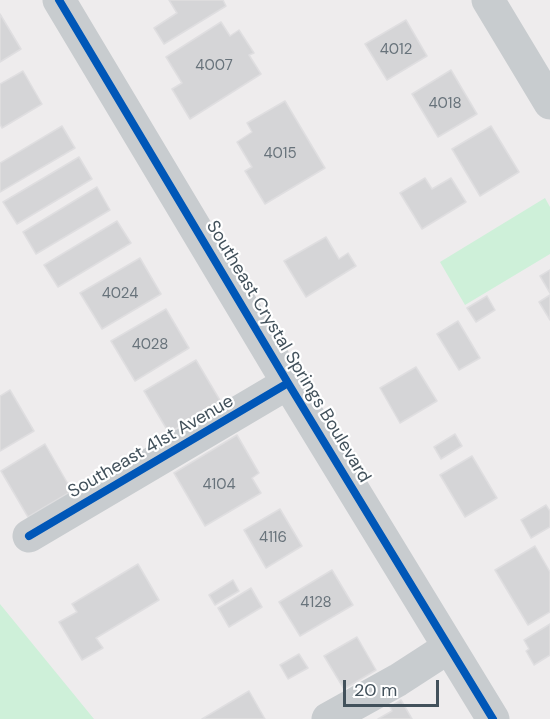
<!DOCTYPE html>
<style>
body{margin:0}
#map{position:relative;width:550px;height:719px;overflow:hidden;background:#eeeced;font-family:"DM Sans",sans-serif}
canvas{display:block}
.scale{position:absolute;left:343px;top:680px;width:96px;height:27px;box-sizing:border-box;border:3px solid #42515b;border-top:0;padding-left:8px;font-size:18px;line-height:21px;white-space:nowrap;color:#42515b;-webkit-text-stroke:4px #fff;paint-order:stroke}
</style>
<div id="map">
<canvas width="550" height="719"></canvas>
<div class="scale">20 m</div>
</div>
<script>
const g = document.querySelector('canvas').getContext('2d');
g.lineJoin = 'round';
function paint(path, color) {
  g.fillStyle = color;
  g.fill(path, 'evenodd');
}
function poly(rows) {
  const path = new Path2D();
  for (const r of rows) {
    path.moveTo(r[0], r[1]);
    for (let i = 2; i < r.length; i += 2) path.lineTo(r[i], r[i + 1]);
  }
  return path;
}
function trace(path, color, width, dash) {
  g.strokeStyle = color;
  g.lineWidth = width;
  g.lineCap = dash ? 'butt' : 'round';
  g.setLineDash(dash || []);
  g.stroke(path);
}
function write(font, color, halo, rows, align = 'center') {
  g.font = font + ' "DM Sans",sans-serif';
  g.lineWidth = 4.5;
  g.setLineDash([]);
  g.textBaseline = 'middle';
  g.strokeStyle = halo;
  g.fillStyle = color;
  for (const [text, x, y, turn = 0] of rows) {
    g.save();
    g.translate(x, y);
    g.rotate((+turn || 0) * Math.PI / 180);
    g.textAlign = isNaN(turn) ? turn : align;
    if (halo) g.strokeText(text, 0, 0);
    g.fillText(text, 0, 0);
    g.restore();
  }
}
paint(poly([
 [545,198,550,207,550,254,465,305,440,262],
 [0,604,94,719,0,719]
]), '#cef0d9');
const building = poly([
 [169,0,223,0,226,6,164,44,154,28,177,13,169,0],
 [0,14,21,49,0,62,0,14],
 [406,20,427,56,387,80,365,44,406,20],
 [221,22,230,36,239,30,254,53,249,55,261,74,190,119,172,89,182,83,166,57,221,22],
 [451,70,477,114,438,137,412,94,451,70],
 [23,71,42,104,2,128,0,124,0,84,23,71],
 [285,101,325,168,265,204,245,171,252,167,237,142,252,132,247,123,285,101],
 [62,126,75,148,0,192,0,163,62,126],
 [491,126,519,172,480,196,452,149,491,126],
 [79,157,92,179,17,224,3,202,79,157],
 [425,178,432,189,451,178,466,202,422,229,400,193,425,178],
 [97,187,110,210,36,254,23,232,97,187],
 [117,221,131,243,58,287,44,265,117,221],
 [326,237,339,259,348,253,356,266,306,297,284,261,326,237],
 [140,258,161,294,102,329,80,293,140,258],
 [550,270,550,293,540,276,550,270],
 [550,295,550,320,539,302,550,295],
 [487,296,495,310,476,322,467,308,487,296],
 [166,309,189,348,135,381,111,341,166,309],
 [458,321,480,358,459,370,437,334,458,321],
 [196,360,221,402,169,433,144,391,196,360],
 [416,367,437,401,400,423,380,388,416,367],
 [10,390,34,431,0,451,0,396,10,390],
 [455,434,462,446,441,459,434,447,455,434],
 [237,435,259,473,252,478,261,493,205,526,174,473,237,435],
 [45,444,72,491,28,517,1,471,45,444],
 [472,456,497,498,465,517,440,475,472,456],
 [546,505,550,511,550,527,531,538,521,520,546,505],
 [280,509,302,546,266,568,244,530,280,509],
 [535,546,550,572,550,612,528,625,495,570,535,546],
 [138,564,159,600,96,638,103,648,82,660,59,622,77,612,72,604,138,564],
 [332,570,353,605,300,636,279,602,332,570],
 [233,580,239,591,215,605,209,595,233,580],
 [251,588,262,607,229,627,218,608,251,588],
 [550,624,550,655,534,665,526,651,529,649,524,640,550,624],
 [357,637,376,670,344,689,324,656,357,637],
 [299,654,308,668,288,679,280,665,299,654],
 [249,691,265,719,202,719,249,691],
 [401,700,412,719,378,719,392,711,390,707,401,700]
]);
paint(building, '#d5d5d7');
trace(building, '#dfdee0', 1.5);
trace(poly([
 [59,0,288,383,493,719],
 [488,0,550,103],
 [29,536,288,383],
 [328,719,398,680,449,647]
]), '#c8cccf', 33);
trace(poly([
 [59,0,288,383,493,719],
 [29,536,288,383]
]), '#0057b8', 8);
write('15px', '#68737b', null, [
 ["4012",396,50],
 ["4007",214,66],
 ["4018",445,104],
 ["4015",280,154],
 ["4024",120,294],
 ["4028",150,345],
 ["4104",219,485],
 ["4116",273,538],
 ["4128",316,603]
]);
write('18px', '#42515b', '#fff', [
 ["Southeast Crystal Springs Boulevard",288,352,59],
 ["Southeast 41st Avenue",151,447,-30]
]);
</script>
